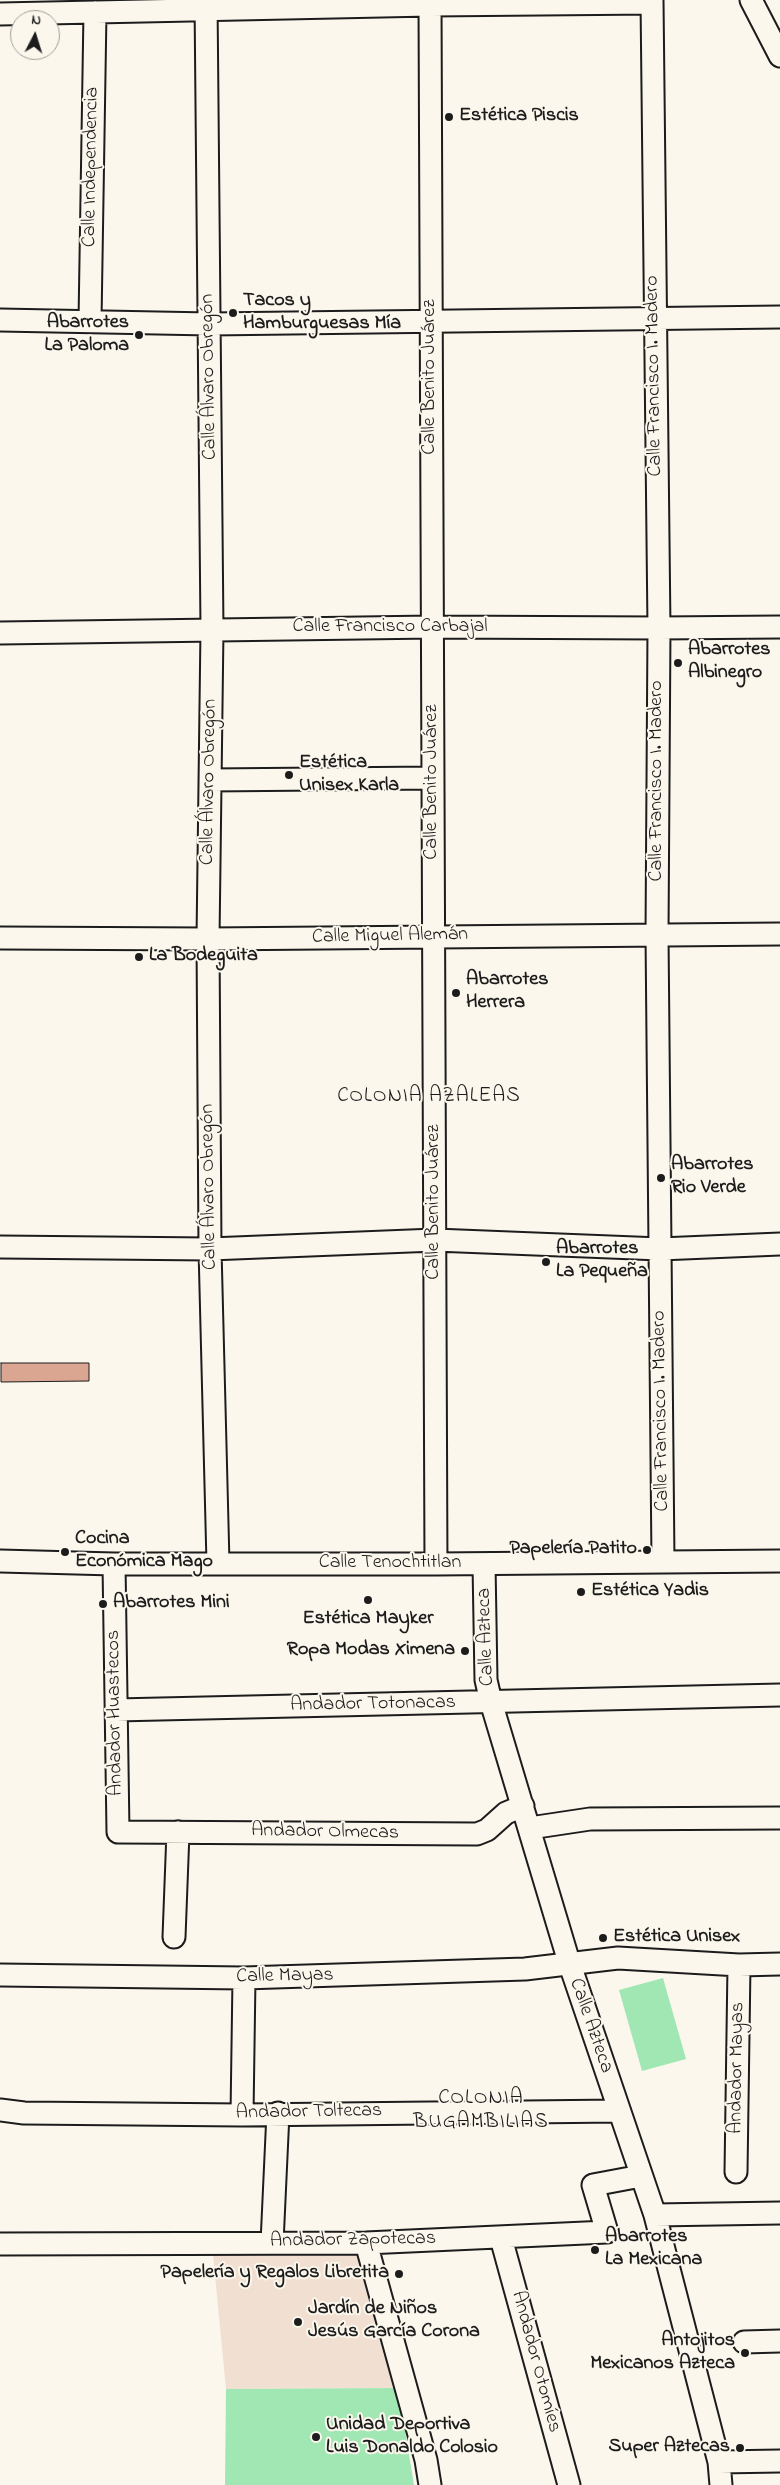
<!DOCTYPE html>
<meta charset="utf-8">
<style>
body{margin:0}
#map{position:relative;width:780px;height:2485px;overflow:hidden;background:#fbf7ec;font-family:"Indie Flower",sans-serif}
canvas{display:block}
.north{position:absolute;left:10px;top:10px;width:50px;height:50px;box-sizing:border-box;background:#fbf7ec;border:1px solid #a29f99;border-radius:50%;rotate:5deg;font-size:14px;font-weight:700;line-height:20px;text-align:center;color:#1c1c1c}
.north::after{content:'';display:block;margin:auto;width:18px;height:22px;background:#1c1c1c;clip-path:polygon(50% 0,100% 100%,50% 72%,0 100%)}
</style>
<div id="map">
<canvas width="780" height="2485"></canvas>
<div class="north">N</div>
</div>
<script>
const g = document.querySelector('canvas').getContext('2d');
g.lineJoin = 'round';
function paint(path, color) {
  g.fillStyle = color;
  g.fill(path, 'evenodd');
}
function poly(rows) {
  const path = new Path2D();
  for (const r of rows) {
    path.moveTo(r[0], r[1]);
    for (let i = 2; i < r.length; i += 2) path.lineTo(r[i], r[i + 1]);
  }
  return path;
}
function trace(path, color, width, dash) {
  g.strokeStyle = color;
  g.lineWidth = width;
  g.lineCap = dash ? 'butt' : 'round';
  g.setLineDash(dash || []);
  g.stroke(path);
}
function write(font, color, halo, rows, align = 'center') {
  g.font = font + ' "Indie Flower",sans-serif';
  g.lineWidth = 4;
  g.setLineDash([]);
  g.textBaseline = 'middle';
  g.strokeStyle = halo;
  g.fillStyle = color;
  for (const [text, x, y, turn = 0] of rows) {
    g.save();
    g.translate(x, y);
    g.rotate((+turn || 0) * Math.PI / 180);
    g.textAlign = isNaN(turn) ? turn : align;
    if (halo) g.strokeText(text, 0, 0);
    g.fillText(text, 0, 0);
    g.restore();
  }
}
paint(poly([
 [213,2255,357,2255,398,2388,226,2389]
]), '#f1dfd1');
paint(poly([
 [663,1978,686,2059,642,2071,619,1990],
 [398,2388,414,2485,225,2485,226,2389]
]), '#a0e7b4');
const building = poly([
 [1,1363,89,1363,89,1381,1,1382,1,1363]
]);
paint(building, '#dba691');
trace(building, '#1c1c1c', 1);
const minor = poly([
 [206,0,212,629,208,939,210,1249,218,1563],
 [430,0,436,1564],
 [652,0,659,628,657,934,663,1562],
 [751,0,780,56],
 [0,14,430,5,652,3],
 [0,320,210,324,780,317],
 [90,321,95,12],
 [0,633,433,627,659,628,780,627],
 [210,780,432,778],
 [0,938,208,939,780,934],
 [0,1247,210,1249,435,1240,660,1249,780,1244],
 [0,1561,114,1564,436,1564,780,1561],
 [114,1564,118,1832,477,1834,487,1830,506,1813,523,1806],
 [484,1564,486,1680,491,1702,569,1962,655,2215,719,2462,721,2485],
 [116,1710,780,1695],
 [530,1828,590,1819,780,1818],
 [174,1937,178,1832],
 [0,1975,244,1978,525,1969,618,1958,739,1965,780,1964],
 [0,2110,24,2113,242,2115,619,2111],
 [242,2115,244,1978],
 [736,2172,739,1965],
 [655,2215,780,2213],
 [501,2238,569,2485],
 [272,2243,278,2113],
 [366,2243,426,2460,430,2485],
 [0,2244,366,2243,607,2232,593,2185,641,2176],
 [744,2342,780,2341],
 [719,2462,780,2461]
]);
trace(minor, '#1c1c1c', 25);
trace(poly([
 [708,2344,724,2342]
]), '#1c1c1c', 3, [1, 4]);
trace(minor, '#fbf7ec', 21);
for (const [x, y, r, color] of [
 [449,117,5,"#1c1c1c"],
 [233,313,5,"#1c1c1c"],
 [139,335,5,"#1c1c1c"],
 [678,663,5,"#1c1c1c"],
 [289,775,5,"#1c1c1c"],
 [139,957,5,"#1c1c1c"],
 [456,993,5,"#1c1c1c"],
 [661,1178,5,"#1c1c1c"],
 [546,1262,5,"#1c1c1c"],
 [647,1550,5,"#1c1c1c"],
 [65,1552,5,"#1c1c1c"],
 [581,1592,5,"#1c1c1c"],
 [368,1600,5,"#1c1c1c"],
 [103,1604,5,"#1c1c1c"],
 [465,1651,5,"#1c1c1c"],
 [603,1938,5,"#1c1c1c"],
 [595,2250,5,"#1c1c1c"],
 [399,2274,5,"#1c1c1c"],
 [298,2322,5,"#1c1c1c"],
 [745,2353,5,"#1c1c1c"],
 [316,2437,5,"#1c1c1c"],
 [740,2448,5,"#1c1c1c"]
]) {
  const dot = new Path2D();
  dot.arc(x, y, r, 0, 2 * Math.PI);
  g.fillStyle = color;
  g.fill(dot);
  trace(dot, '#fbf7ec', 2);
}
write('bold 20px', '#1c1c1c', '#fbf7ec', [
 ["Estética Piscis",459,117],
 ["Tacos y",243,302],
 ["Hamburguesas Mía",243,325],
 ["Abarrotes",129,324,"right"],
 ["La Paloma",129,347,"right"],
 ["Abarrotes",688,651],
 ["Albinegro",688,674],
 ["Estética",299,764],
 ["Unisex Karla",299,787],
 ["La Bodeguita",149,957],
 ["Abarrotes",466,981],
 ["Herrera",466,1004],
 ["Abarrotes",671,1166],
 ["Rio Verde",671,1189],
 ["Abarrotes",556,1250],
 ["La Pequeña",556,1273],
 ["Cocina",75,1540],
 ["Económica Mago",75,1563],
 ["Papelería Patito",637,1550,"right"],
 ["Estética Yadis",591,1592],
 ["Abarrotes Mini",113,1604],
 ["Estética Mayker",368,1620,"center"],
 ["Ropa Modas Ximena",455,1651,"right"],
 ["Estética Unisex",613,1938],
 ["Abarrotes",605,2238],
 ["La Mexicana",605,2261],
 ["Papelería y Regalos Libretita",389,2274,"right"],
 ["Jardín de Niños",308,2310],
 ["Jesús García Corona",308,2333],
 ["Antojitos",735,2342,"right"],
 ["Mexicanos Azteca",735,2365,"right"],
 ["Unidad Deportiva",326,2426],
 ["Luis Donaldo Colosio",326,2449],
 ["Super Aztecas",730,2448,"right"]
], 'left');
write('20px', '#1c1c1c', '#fbf7ec', [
 ["Calle Independencia",92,167,-89],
 ["Calle Francisco I. Madero",655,376,-91],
 ["Calle Álvaro Obregón",210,377,-91],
 ["Calle Benito Juárez",431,377,-90],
 ["Calle Francisco Carbajal",390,628],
 ["Calle Francisco I. Madero",658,781,-90],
 ["Calle Álvaro Obregón",210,782,-89],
 ["Calle Benito Juárez",433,782,-90],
 ["Calle Miguel Alemán",390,937,-1],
 ["Calle Álvaro Obregón",210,1187,-91],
 ["Calle Benito Juárez",435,1202,-90],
 ["Calle Francisco I. Madero",662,1411,-91],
 ["Calle Tenochtitlan",390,1564],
 ["Calle Azteca",487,1637,-92],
 ["Andador Totonacas",373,1705,-1],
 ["Andador Huastecos",116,1713,-91],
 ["Andador Olmecas",325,1833,1],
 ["Calle Mayas",285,1977,-1],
 ["Calle Azteca",590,2026,71],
 ["Andador Mayas",738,2068,-89],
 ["Andador Toltecas",309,2113,-1],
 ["Andador Zapotecas",353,2241,-1],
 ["Andador Otomíes",535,2362,75]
]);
g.letterSpacing = '1px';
write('21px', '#1c1c1c', '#fbf7ec', [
 ["COLONIA AZALEAS",429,1098],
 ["COLONIA",481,2100],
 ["BUGAMBILIAS",481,2124]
]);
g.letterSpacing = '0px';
</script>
